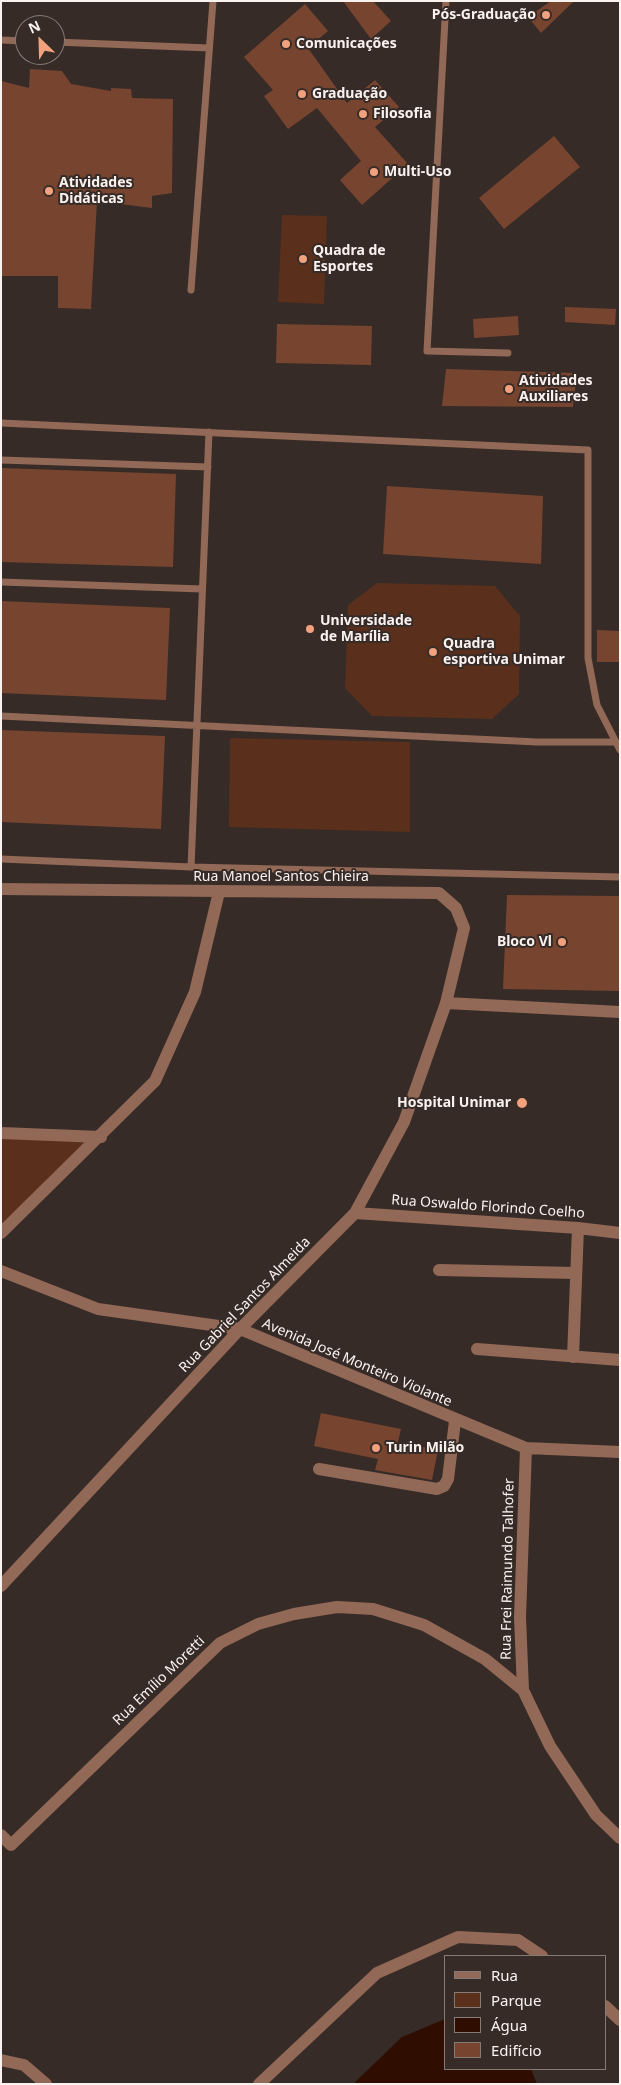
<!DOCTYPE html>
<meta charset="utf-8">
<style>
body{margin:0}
#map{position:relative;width:621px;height:2085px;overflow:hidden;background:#362b27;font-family:"Noto Sans",sans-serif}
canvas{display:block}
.frame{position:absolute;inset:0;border:2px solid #faf2ef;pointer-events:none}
.legend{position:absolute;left:444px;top:1955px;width:162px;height:115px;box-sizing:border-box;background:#362b27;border:1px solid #847b77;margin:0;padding:6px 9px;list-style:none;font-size:15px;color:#faf2ef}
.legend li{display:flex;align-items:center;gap:10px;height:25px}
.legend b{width:25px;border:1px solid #847b77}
.north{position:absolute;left:15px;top:15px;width:50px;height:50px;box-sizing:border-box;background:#362b27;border:1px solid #847b77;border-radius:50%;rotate:336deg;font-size:14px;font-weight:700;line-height:20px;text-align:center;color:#faf2ef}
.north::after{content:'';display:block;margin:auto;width:18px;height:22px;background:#f2a17e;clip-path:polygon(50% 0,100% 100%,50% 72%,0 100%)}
</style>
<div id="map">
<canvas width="621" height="2085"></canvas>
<div class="frame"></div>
<ul class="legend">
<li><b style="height:6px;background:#926856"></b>Rua</li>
<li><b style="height:14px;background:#5a301d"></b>Parque</li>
<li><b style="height:14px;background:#2f0d00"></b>Água</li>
<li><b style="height:14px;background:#77452f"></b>Edifício</li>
</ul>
<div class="north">N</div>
</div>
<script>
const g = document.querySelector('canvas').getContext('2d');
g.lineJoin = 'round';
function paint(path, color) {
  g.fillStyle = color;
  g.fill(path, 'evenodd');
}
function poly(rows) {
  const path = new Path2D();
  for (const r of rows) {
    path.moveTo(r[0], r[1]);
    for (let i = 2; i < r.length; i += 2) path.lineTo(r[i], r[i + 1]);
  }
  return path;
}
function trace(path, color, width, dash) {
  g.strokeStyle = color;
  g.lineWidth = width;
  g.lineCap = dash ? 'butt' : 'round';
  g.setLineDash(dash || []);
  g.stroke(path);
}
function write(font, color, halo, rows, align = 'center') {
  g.font = font + ' "Noto Sans",sans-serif';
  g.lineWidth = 4;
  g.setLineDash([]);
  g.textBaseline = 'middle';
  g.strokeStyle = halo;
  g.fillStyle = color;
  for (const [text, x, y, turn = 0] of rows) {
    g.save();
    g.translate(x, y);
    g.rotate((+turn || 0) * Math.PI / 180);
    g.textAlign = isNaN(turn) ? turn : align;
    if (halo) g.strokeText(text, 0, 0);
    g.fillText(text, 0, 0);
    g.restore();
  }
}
paint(poly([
 [282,215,327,216,324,304,278,302],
 [377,583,495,586,520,616,519,694,492,719,372,716,345,688,348,605],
 [230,738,410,742,410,832,229,827],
 [1,1133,101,1137,1,1233]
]), '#5a301d');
paint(poly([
 [445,2019,445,2069,531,2069,537,2084,353,2084,402,2037]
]), '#2f0d00');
paint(poly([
 [343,1,373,1,391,21,371,39],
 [551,1,574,1,541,33,528,17],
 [305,4,328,31,308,48,347,103,375,80,399,107,375,127,408,164,362,205,340,180,361,161,317,108,288,129,264,96,273,90,244,57],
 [30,69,62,71,71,84,111,91,111,88,131,89,132,98,173,99,172,193,152,196,152,208,97,201,91,309,58,308,58,276,1,276,1,81,29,88],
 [554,136,580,167,504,229,479,198],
 [565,307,616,309,615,325,565,322],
 [518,316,519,335,474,338,473,319],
 [277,324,372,326,371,365,276,363],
 [446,369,577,373,573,407,442,406],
 [1,468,176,474,173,567,1,562],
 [387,486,543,496,541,564,383,554],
 [1,601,170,608,166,700,1,693],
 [597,630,620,631,620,662,597,662],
 [1,730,165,736,161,829,1,822],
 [507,895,620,896,620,991,503,989],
 [321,1413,401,1429,398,1442,438,1450,432,1480,375,1470,378,1459,314,1446]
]), '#77452f');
trace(poly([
 [446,1,427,351,508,353],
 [1,40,25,41],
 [55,42,209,48],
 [191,290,213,1],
 [1,423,588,450,588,658,597,705,620,750],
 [1,460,208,467],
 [1,582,202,589],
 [1,716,537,742,615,742],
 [1,859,191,867,209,432],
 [191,867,620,877]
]), '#926856', 7);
trace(poly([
 [1,889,439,893,456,908,464,928,446,1003,404,1122,355,1213,240,1329,1,1586],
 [446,1003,620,1012],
 [1,1133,101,1137],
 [355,1213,578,1228,620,1233],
 [1,1233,155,1081,195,992,219,892],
 [439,1270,575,1273],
 [1,1271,98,1309,240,1329,526,1448,620,1452],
 [477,1349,620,1360],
 [573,1357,578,1228],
 [319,1469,437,1489,444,1486,448,1479,455,1421],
 [523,1690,520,1617,526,1448],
 [1,1835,11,1845,220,1643,258,1624,294,1614,337,1607,373,1609,424,1625,485,1659,523,1690,550,1746,596,1815,620,1838],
 [605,2006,620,2020],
 [1,2060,24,2065,46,2084],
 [259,2084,377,1973,458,1937,518,1940,542,1956]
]), '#926856', 12);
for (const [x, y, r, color] of [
 [546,15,5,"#f2a17e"],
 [286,44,5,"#f2a17e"],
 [302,94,5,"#f2a17e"],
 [363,114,5,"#f2a17e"],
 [374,172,5,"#f2a17e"],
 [49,191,5,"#f2a17e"],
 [303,259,5,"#f2a17e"],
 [509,389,5,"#f2a17e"],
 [310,629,5,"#f2a17e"],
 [433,652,5,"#f2a17e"],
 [562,942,5,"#f2a17e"],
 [522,1103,6,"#f2a17e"],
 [376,1448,5,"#f2a17e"]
]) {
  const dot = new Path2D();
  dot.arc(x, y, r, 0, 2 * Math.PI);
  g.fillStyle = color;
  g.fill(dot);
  trace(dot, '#362b27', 2);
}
write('bold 14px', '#faf2ef', '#362b27', [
 ["Pós-Graduação",536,15,"right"],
 ["Comunicações",296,44],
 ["Graduação",312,94],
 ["Filosofia",373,114],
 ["Multi-Uso",384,172],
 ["Atividades",59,183],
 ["Didáticas",59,199],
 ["Quadra de",313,251],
 ["Esportes",313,267],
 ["Atividades",519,381],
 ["Auxiliares",519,397],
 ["Universidade",320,621],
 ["de Marília",320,637],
 ["Quadra",443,644],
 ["esportiva Unimar",443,660],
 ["Bloco Vl",552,942,"right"],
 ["Hospital Unimar",511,1103,"right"],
 ["Turin Milão",386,1448]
], 'left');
write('14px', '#faf2ef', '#362b27', [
 ["Rua Manoel Santos Chieira",281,877],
 ["Rua Oswaldo Florindo Coelho",488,1207,4],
 ["Rua Gabriel Santos Almeida",245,1305,-46],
 ["Avenida José Monteiro Violante",357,1363,23],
 ["Rua Frei Raimundo Talhofer",508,1569,-89],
 ["Rua Emílio Moretti",159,1681,-44]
]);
</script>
